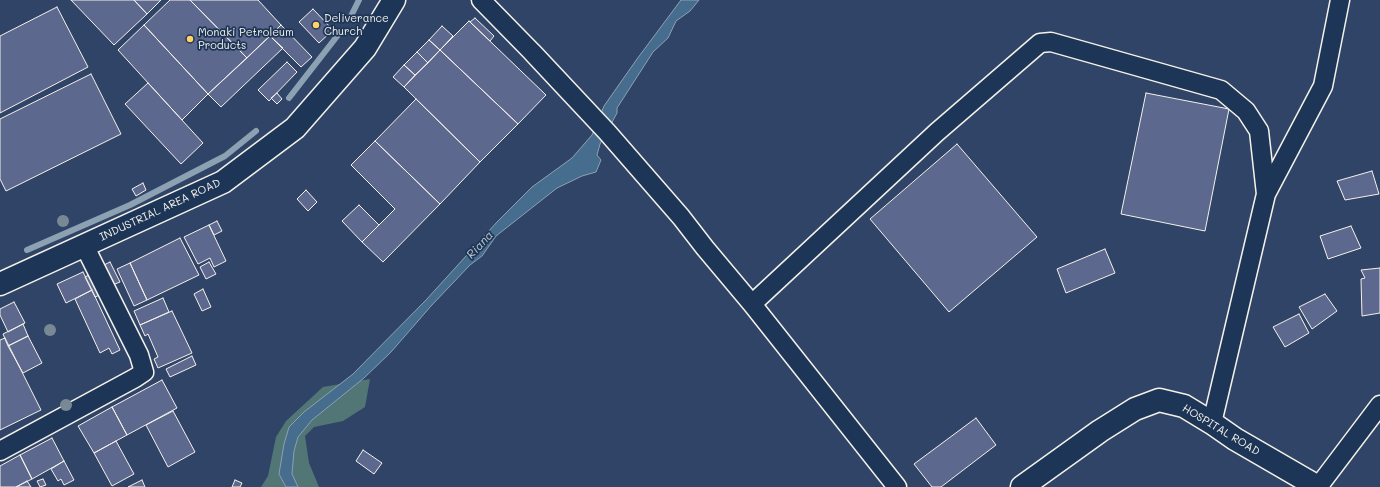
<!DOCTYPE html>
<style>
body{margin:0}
canvas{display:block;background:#304468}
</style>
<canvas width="1380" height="487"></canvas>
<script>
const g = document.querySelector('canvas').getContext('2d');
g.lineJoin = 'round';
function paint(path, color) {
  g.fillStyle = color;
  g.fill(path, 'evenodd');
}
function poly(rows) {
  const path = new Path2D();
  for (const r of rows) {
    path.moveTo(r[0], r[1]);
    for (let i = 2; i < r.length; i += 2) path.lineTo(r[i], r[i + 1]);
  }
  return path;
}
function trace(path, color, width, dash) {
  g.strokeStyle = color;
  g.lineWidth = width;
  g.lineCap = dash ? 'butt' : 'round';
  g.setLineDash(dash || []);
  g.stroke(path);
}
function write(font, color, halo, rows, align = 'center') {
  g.font = font + ' Mali,sans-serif';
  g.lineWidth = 3.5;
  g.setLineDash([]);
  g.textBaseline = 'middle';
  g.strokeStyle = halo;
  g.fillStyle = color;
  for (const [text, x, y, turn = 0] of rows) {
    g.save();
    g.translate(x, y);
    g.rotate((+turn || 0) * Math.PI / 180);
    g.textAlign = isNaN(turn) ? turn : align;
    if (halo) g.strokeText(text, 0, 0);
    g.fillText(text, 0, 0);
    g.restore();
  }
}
paint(poly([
 [370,379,365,407,343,421,314,427,305,436,309,463,319,487,294,487,279,474,286,487,261,487,268,476,276,437,286,421,323,387]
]), '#527575');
const water = poly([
 [681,0,699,0,690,11,676,21,668,38,653,52,617,108,617,113,600,144,597,155,601,160,596,172,582,176,557,188,496,236,482,256,470,265,431,306,391,352,364,378,312,420,298,437,294,451,292,474,298,487,286,487,279,474,284,444,289,427,304,412,353,374,426,300,497,222,532,187,572,158,592,135,604,106,637,59,681,0]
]);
paint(water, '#466c8e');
trace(water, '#8ca1b2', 1);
trace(poly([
 [351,16,359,0],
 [289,98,338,35],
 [27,250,130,205,225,156,256,131]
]), '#8ca1b2', 6);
const building = poly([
 [71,0,134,0,147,14,114,45,71,0],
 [134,0,161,0,147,14,134,0],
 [170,0,190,0,247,58,208,94,144,25,170,0],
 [190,0,258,0,281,25,247,58,190,0],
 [57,7,88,67,0,113,0,36,57,7],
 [313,9,333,30,319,43,299,22,313,9],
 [475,18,494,36,490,41,470,22,475,18],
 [469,21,546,95,518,124,440,50,469,21],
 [144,25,208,94,182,120,118,50,144,25],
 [281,25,312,57,301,67,270,36,281,25],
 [442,26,453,36,440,50,429,40,442,26],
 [270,36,283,48,221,107,208,94,270,36],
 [429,40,440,50,428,63,417,52,429,40],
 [440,50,518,124,480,162,404,87,440,50],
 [417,52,428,63,415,75,404,65,417,52],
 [287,62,297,72,269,101,258,90,287,62],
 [404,65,415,75,404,87,393,77,404,65],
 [91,74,121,134,6,191,0,179,0,119,91,74],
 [148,83,203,143,181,164,125,104,148,83],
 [277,93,282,99,277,104,271,98,277,93],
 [1146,93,1229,109,1205,231,1121,214,1146,93],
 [416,99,480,162,440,204,375,141,416,99],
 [375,141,440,204,383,262,362,242,395,209,351,165,375,141],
 [957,144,1037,237,949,312,870,219,957,144],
 [1372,171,1379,194,1345,200,1337,181,1372,171],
 [143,183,146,190,136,196,132,189,143,183],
 [306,190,317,202,308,211,297,199,306,190],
 [359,205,379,225,362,242,342,221,359,205],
 [217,221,222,231,214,235,209,225,217,221],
 [209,225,226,261,214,267,210,258,198,264,184,237,209,225],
 [1351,226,1361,248,1328,259,1320,236,1351,226],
 [180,238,199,275,147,300,130,263,180,238],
 [1105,249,1115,273,1066,293,1057,269,1105,249],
 [110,262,120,282,110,286,100,267,110,262],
 [209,262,216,274,206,279,200,267,209,262],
 [130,263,147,300,134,306,117,269,130,263],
 [1380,268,1380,313,1362,316,1361,279,1365,278,1361,270,1380,268],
 [83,272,92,290,66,303,57,284,83,272],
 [93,273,102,294,95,297,85,277,93,273],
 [203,289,211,307,202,311,194,294,203,289],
 [92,290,120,350,112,354,109,348,100,353,75,299,92,290],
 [1325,294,1337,311,1312,329,1299,307,1325,294],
 [163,298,169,312,140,325,134,311,163,298],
 [14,302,25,323,8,332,0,315,0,309,14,302],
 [172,311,192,353,158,368,154,359,158,357,148,334,145,336,140,325,172,311],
 [1299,314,1309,333,1285,347,1273,327,1299,314],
 [23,324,28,336,8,346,3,334,23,324],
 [28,336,42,363,23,373,8,346,28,336],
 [5,338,41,410,0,430,0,340,5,338],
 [192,356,196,365,170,377,166,369,192,356],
 [162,380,177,408,127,435,112,407,162,380],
 [112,407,127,435,94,453,78,426,112,407],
 [173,411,195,452,168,467,146,425,173,411],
 [976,418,996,445,941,487,932,487,914,464,976,418],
 [52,438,64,461,32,479,20,455,52,438],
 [116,441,134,474,112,486,94,453,116,441],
 [363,450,382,463,374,474,356,461,363,450],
 [20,455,32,479,16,487,0,487,0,466,20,455],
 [64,461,74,480,64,485,61,479,58,481,51,469,64,461],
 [43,479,46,485,40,487,37,481,43,479],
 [142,480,145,487,128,487,142,480],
 [235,480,242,483,240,487,232,487,235,480],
 [27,481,31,487,16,487,27,481]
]);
paint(building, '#5d688f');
trace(building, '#f4f1e8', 1);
const street = poly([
 [481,0,532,52,607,132,681,217,705,248,752,304,897,487],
 [752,304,937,132,1040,43,1051,42,1221,90,1246,111,1259,131,1266,194],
 [1212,423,1266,194,1323,86,1340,0],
 [0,451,135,378,144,372,139,355,84,245],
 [1318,487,1380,405]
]);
const secondary = poly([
 [0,284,223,182,295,128,365,48,394,0],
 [1022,487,1100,431,1135,409,1159,400,1184,406,1212,423,1235,439,1318,487]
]);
trace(street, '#f4f1e8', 21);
trace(secondary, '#f4f1e8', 25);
trace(street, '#1d3557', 18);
trace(secondary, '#1d3557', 22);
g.fillStyle = '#788895';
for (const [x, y] of [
 [63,221],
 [50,330],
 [66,405]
]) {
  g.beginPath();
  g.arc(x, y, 6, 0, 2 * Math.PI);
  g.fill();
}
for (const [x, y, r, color] of [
 [316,25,4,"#ffd166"],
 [190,39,4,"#ffd166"]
]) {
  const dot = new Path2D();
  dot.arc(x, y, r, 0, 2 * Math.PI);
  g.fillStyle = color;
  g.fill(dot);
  trace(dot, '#1d3557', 1.5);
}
write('11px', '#f4f1e8', '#1d3557', [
 ["Deliverance",324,19],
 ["Church",324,32],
 ["Monaki Petroleum",198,33],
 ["Products",198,46]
], 'left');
write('11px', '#f4f1e8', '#1d3557', [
 ["INDUSTRIAL AREA ROAD",160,210,-25],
 ["HOSPITAL ROAD",1221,430,31]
]);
write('italic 12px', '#b7c2c8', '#1d3557', [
 ["Riana",480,245,-47]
]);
</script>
